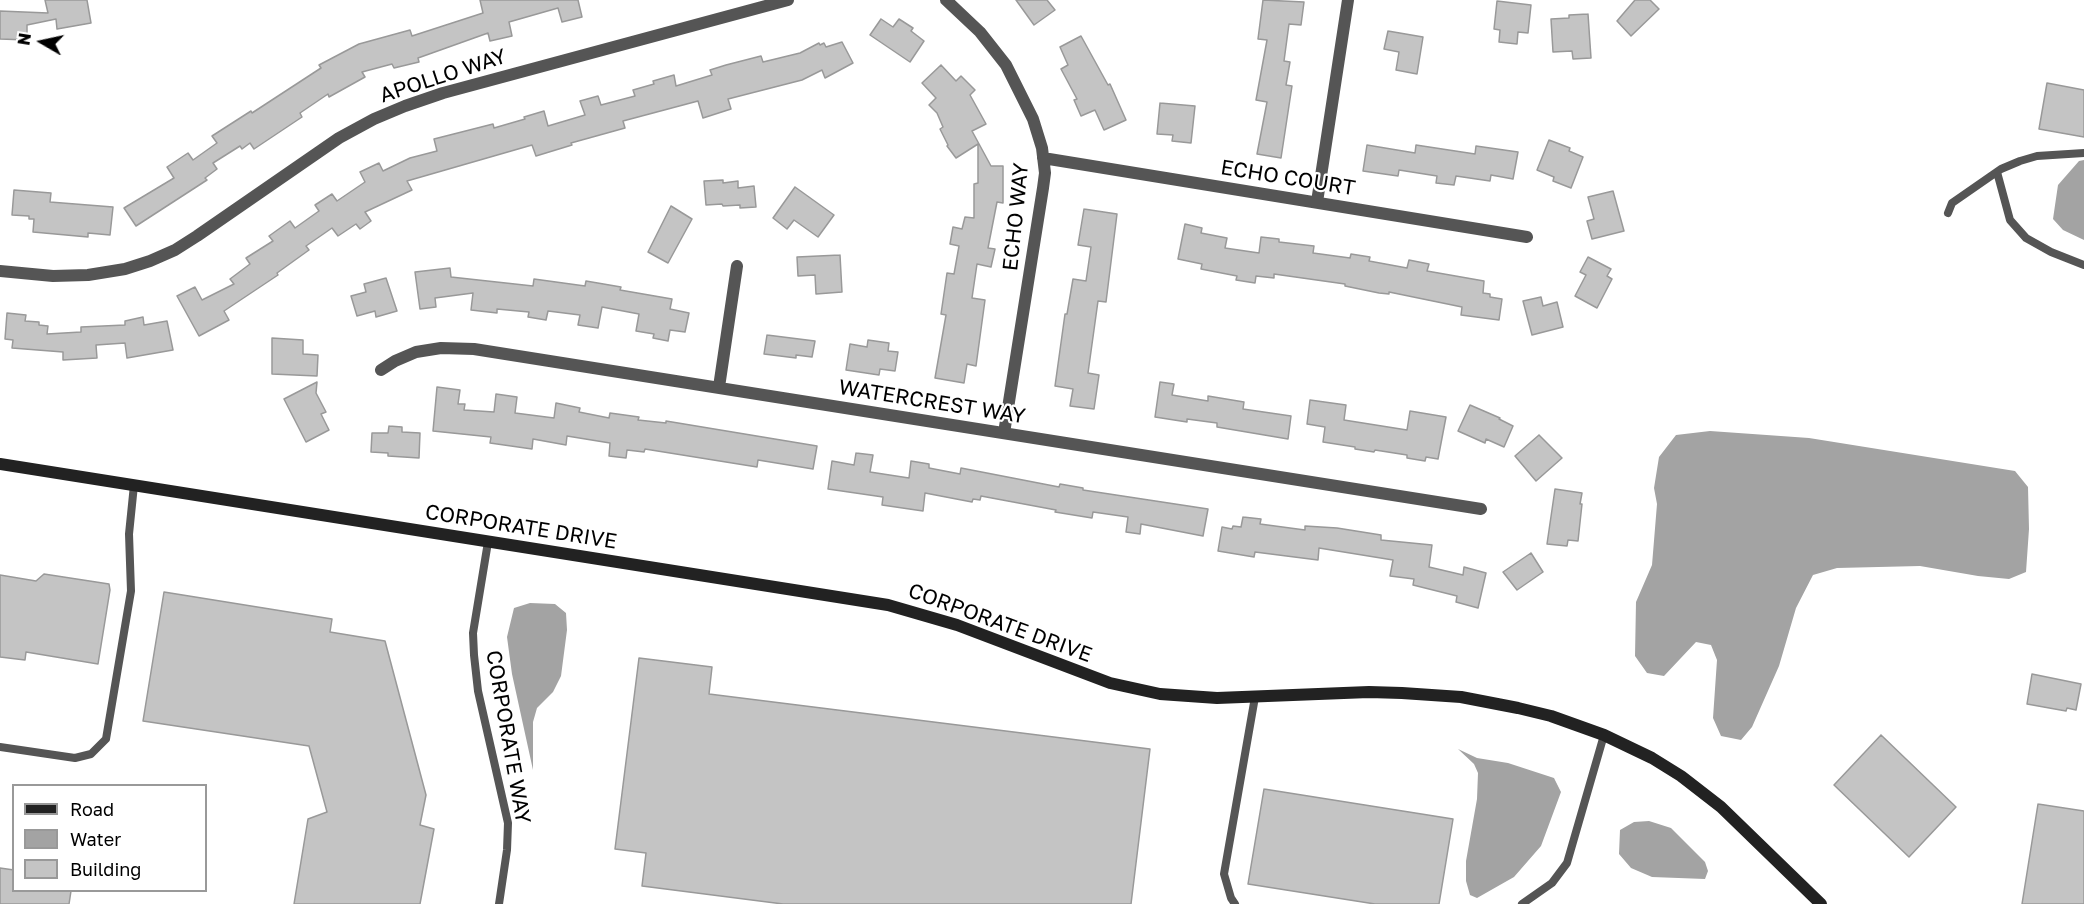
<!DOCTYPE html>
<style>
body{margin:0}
#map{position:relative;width:2084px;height:904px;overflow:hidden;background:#fff;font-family:"Golos Text",sans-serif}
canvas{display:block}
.legend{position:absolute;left:12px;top:784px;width:195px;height:108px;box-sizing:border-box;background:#fff;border:2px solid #999;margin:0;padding:8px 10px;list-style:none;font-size:18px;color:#000}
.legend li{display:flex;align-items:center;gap:12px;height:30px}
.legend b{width:30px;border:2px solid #999}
.north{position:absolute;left:12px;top:12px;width:60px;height:60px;-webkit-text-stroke:4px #fff;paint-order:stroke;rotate:279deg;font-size:16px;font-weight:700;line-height:24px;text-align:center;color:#000}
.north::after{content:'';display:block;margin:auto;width:21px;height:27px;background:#000;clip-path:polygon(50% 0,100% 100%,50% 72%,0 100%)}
</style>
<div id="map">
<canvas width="2084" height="904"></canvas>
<ul class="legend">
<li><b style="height:8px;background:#222"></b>Road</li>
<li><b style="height:16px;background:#a3a3a3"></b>Water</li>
<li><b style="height:16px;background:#c4c4c4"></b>Building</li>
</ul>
<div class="north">N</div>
</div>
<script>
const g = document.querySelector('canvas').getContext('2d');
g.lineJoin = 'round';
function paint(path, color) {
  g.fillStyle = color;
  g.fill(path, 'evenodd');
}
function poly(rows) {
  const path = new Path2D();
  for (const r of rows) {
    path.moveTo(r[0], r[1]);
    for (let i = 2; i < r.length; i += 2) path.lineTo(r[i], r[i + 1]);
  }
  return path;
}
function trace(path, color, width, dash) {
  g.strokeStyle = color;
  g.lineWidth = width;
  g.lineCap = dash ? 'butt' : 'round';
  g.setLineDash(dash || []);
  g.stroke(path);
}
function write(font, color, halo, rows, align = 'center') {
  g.font = font + ' "Golos Text",sans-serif';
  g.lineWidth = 4.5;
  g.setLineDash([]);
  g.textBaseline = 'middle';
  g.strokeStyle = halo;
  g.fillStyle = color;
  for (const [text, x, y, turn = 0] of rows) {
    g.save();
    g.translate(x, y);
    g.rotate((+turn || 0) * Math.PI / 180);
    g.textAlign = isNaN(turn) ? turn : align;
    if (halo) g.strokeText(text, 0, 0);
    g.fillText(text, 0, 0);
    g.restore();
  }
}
paint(poly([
 [2084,160,2084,240,2063,230,2053,219,2058,185,2079,161],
 [1710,431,1809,438,2015,471,2028,487,2029,529,2026,572,2009,579,1978,576,1920,566,1837,568,1813,575,1796,608,1779,666,1752,727,1741,740,1721,736,1713,718,1717,660,1711,645,1696,642,1664,676,1647,673,1635,656,1636,602,1652,565,1657,504,1654,488,1659,457,1676,435],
 [530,603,555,604,566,613,567,630,561,676,553,692,537,708,533,722,533,770,512,674,507,637,514,608],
 [1458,749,1477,758,1508,763,1554,778,1561,792,1541,846,1514,877,1477,898,1470,895,1466,881,1466,861,1477,799,1478,773,1474,764],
 [1649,821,1671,828,1705,862,1708,871,1705,879,1652,877,1631,868,1619,854,1620,830,1634,822]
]), '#a3a3a3');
const building = poly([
 [45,0,87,0,91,23,57,29,56,19,27,25,27,40,0,39,0,11,48,13,45,0],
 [480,0,578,0,582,17,562,22,558,8,509,22,512,36,490,41,488,33,418,58,419,62,394,68,392,64,362,72,365,77,329,97,328,94,300,113,302,117,254,149,250,143,242,149,240,146,213,163,217,169,205,178,207,180,136,226,124,208,174,178,167,167,188,153,193,160,217,143,212,136,251,111,252,113,321,68,319,65,359,44,410,30,412,36,483,13,480,0],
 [1016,0,1047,0,1055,10,1034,25,1016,0],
 [1263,0,1304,2,1301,25,1289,24,1284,61,1290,62,1286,85,1292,86,1281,158,1257,154,1267,102,1256,100,1267,40,1258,39,1263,0],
 [1635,0,1650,0,1659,9,1631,36,1617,21,1635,0],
 [1497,1,1531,5,1528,33,1518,32,1517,44,1499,42,1500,30,1494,29,1497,1],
 [1588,14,1591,58,1573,59,1572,51,1553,52,1551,19,1569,18,1569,15,1588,14],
 [881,19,893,27,899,19,913,28,911,31,924,41,910,62,870,35,881,19],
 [1388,31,1423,37,1417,74,1396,70,1399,52,1384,49,1388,31],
 [1081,36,1108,85,1110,84,1126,120,1104,130,1095,110,1081,116,1074,100,1077,99,1061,69,1068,65,1060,47,1081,36],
 [842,42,853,63,825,78,822,70,802,80,728,99,731,109,703,118,698,101,623,121,625,128,571,143,572,145,536,156,532,145,407,181,412,190,365,212,371,221,360,229,356,224,338,236,332,228,306,246,309,250,277,273,278,275,224,311,229,320,199,336,177,296,195,287,202,300,234,284,230,279,250,264,246,258,273,241,269,236,290,221,295,228,319,211,315,205,332,194,337,201,365,182,360,172,379,163,383,171,410,158,437,151,434,139,493,124,494,128,525,119,524,117,544,111,548,126,585,115,580,101,598,96,601,105,635,96,633,90,654,84,653,81,674,75,676,86,712,75,710,70,726,65,761,56,763,62,800,53,819,43,820,45,824,43,826,47,842,42],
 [941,65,956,81,961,76,975,90,970,95,986,124,972,131,991,166,1003,166,1003,203,997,202,988,248,995,249,991,267,977,264,972,298,985,300,976,366,967,364,964,383,935,378,946,315,941,314,947,273,954,274,959,246,950,244,953,227,962,229,965,217,974,218,974,184,978,183,978,144,956,158,947,146,948,145,940,129,943,127,937,113,929,105,936,98,922,83,941,65],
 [2047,83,2084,90,2084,137,2039,129,2047,83],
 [1160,103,1195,106,1191,143,1172,141,1173,135,1157,134,1160,103],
 [1549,140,1570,148,1569,151,1583,157,1571,188,1553,181,1554,177,1537,170,1549,140],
 [1367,145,1415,153,1416,145,1475,154,1476,146,1518,152,1513,179,1491,175,1490,181,1456,176,1454,185,1436,183,1437,176,1399,170,1398,176,1363,171,1367,145],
 [723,180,723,183,738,181,738,188,754,186,756,207,740,208,740,205,723,206,722,204,706,205,704,181,723,180],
 [795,187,834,215,818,237,794,220,787,229,773,218,795,187],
 [14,190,51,193,50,202,113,207,110,235,88,233,88,237,33,232,34,219,29,219,29,216,12,215,14,190],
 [1613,191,1624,231,1592,239,1587,221,1594,219,1588,197,1613,191],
 [671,206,692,219,668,263,648,252,671,206],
 [1084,209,1117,214,1106,302,1098,301,1088,373,1099,375,1094,409,1070,406,1073,389,1055,386,1065,314,1067,314,1073,279,1086,281,1091,247,1078,245,1084,209],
 [1185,224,1202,228,1201,233,1227,238,1225,248,1259,253,1261,237,1279,239,1279,242,1314,246,1313,253,1350,258,1351,254,1370,257,1369,261,1407,268,1409,260,1429,264,1427,271,1484,281,1483,293,1490,294,1490,297,1502,299,1499,320,1461,315,1462,307,1389,292,1389,294,1379,293,1345,286,1345,284,1274,274,1274,278,1256,276,1255,283,1236,280,1237,276,1201,269,1202,264,1178,259,1185,224],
 [840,255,842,292,816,294,815,275,798,276,797,257,840,255],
 [1588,257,1611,269,1607,276,1612,279,1597,308,1575,296,1586,275,1580,272,1588,257],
 [450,268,451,277,533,286,534,279,585,286,586,281,621,287,620,290,672,299,670,309,689,313,685,332,670,330,668,341,653,338,654,334,636,331,639,314,602,307,598,328,578,325,580,315,548,311,546,320,528,317,529,312,497,309,497,313,471,310,473,293,435,298,436,307,420,309,415,272,450,268],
 [386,278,397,311,376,317,375,311,357,316,351,296,366,292,364,284,386,278],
 [1541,297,1543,306,1557,302,1563,327,1532,335,1523,301,1541,297],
 [7,313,26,315,25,321,39,322,39,325,48,326,47,334,81,332,81,327,125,325,125,321,143,317,144,325,167,321,173,350,127,358,125,343,96,345,97,358,63,360,63,352,12,348,13,340,5,339,7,313],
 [767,335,815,341,812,357,796,355,796,358,764,354,767,335],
 [272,338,303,340,303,354,318,355,317,376,272,374,272,338],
 [868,340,889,343,888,351,898,352,895,371,880,369,879,375,846,370,850,344,867,347,868,340],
 [317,382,316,393,326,412,321,414,329,430,306,442,284,399,317,382],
 [1160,382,1174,384,1172,395,1208,401,1208,396,1244,402,1243,409,1291,416,1288,439,1217,427,1217,423,1187,419,1187,422,1155,417,1160,382],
 [437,387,460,390,458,404,465,404,464,410,494,412,496,394,517,397,515,413,554,418,556,403,580,408,579,412,609,418,610,413,639,417,638,420,666,423,666,421,817,446,813,469,758,460,757,467,645,449,644,452,627,450,626,458,609,456,610,443,567,436,566,445,533,439,532,449,490,443,491,437,433,431,437,387],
 [1310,400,1346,405,1344,420,1407,430,1410,411,1446,417,1438,459,1426,457,1425,461,1407,458,1407,455,1375,450,1374,452,1355,449,1355,447,1323,442,1325,427,1307,424,1310,400],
 [1470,405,1500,418,1499,419,1513,426,1504,447,1486,439,1485,443,1458,431,1470,405],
 [389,426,402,427,402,432,420,433,419,458,388,456,388,453,371,452,372,433,388,433,389,426],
 [1539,435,1562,458,1536,481,1515,456,1539,435],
 [856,453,873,455,870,472,909,478,911,461,929,464,929,468,960,474,961,468,1059,487,1060,484,1083,488,1083,490,1208,509,1203,536,1141,524,1140,534,1126,532,1128,517,1093,512,1092,518,1055,512,1056,510,981,496,980,500,973,499,972,502,925,493,923,511,882,505,883,497,828,489,832,461,854,465,856,453],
 [1555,489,1582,493,1580,504,1582,504,1578,541,1568,540,1567,546,1547,544,1555,489],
 [1243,517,1261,519,1260,524,1305,530,1305,526,1337,528,1381,535,1381,540,1432,545,1429,567,1463,575,1464,567,1486,573,1478,608,1456,602,1457,596,1413,585,1414,579,1390,576,1393,560,1319,548,1318,560,1255,552,1254,557,1218,551,1222,527,1232,529,1233,526,1241,527,1243,517],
 [1531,553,1543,572,1517,590,1503,572,1531,553],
 [44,574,109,584,110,590,98,664,26,652,25,660,0,657,0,575,36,581,44,574],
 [164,592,332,619,330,632,385,641,426,795,420,825,434,829,420,904,294,904,308,819,327,812,309,746,143,721,164,592],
 [639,658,712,667,709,694,1150,749,1131,904,783,904,642,886,646,853,615,849,639,658],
 [2032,674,2081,684,2076,710,2067,708,2066,711,2027,704,2032,674],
 [1881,735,1956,807,1909,857,1834,785,1881,735],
 [1264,789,1453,819,1439,904,1375,904,1248,884,1264,789],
 [2038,804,2084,811,2084,904,2022,904,2038,804],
 [0,868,14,870,14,891,71,891,69,904,0,904,0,868]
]);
paint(building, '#c4c4c4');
trace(building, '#999', 1.5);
trace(poly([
 [1997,172,2010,220,2026,238,2051,252,2084,265],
 [1948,213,1952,203,2001,169,2020,161,2037,156,2084,153],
 [488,542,473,633,474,655,478,691,508,823,507,850,499,904],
 [0,747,75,758,91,754,106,739,131,591,129,534,134,485],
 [1235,904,1231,898,1224,874,1255,697],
 [1522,904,1552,883,1567,863,1604,735]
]), '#555', 8);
trace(poly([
 [946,0,980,32,1006,65,1033,119,1042,148,1045,173,1043,188,1004,433],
 [1043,158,1527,237],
 [1317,202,1348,0],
 [0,271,53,276,88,275,125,269,150,261,175,250,197,236,339,138,374,119,405,106,443,93,788,0],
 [381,370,395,361,416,352,441,348,474,349,1481,509],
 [719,387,737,266]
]), '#555', 12);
trace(poly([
 [0,464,888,605,957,625,1110,683,1160,694,1217,698,1369,692,1402,693,1461,697,1518,708,1551,716,1604,735,1652,758,1681,776,1721,807,1821,904]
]), '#222', 12);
write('21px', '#000', '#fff', [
 ["APOLLO WAY",443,76,-18],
 ["ECHO COURT",1288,178,9],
 ["ECHO WAY",1016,217,-84],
 ["WATERCREST WAY",932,402,9],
 ["CORPORATE DRIVE",521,527,9],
 ["CORPORATE DRIVE",1000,623,20],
 ["CORPORATE WAY",508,737,80]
]);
</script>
